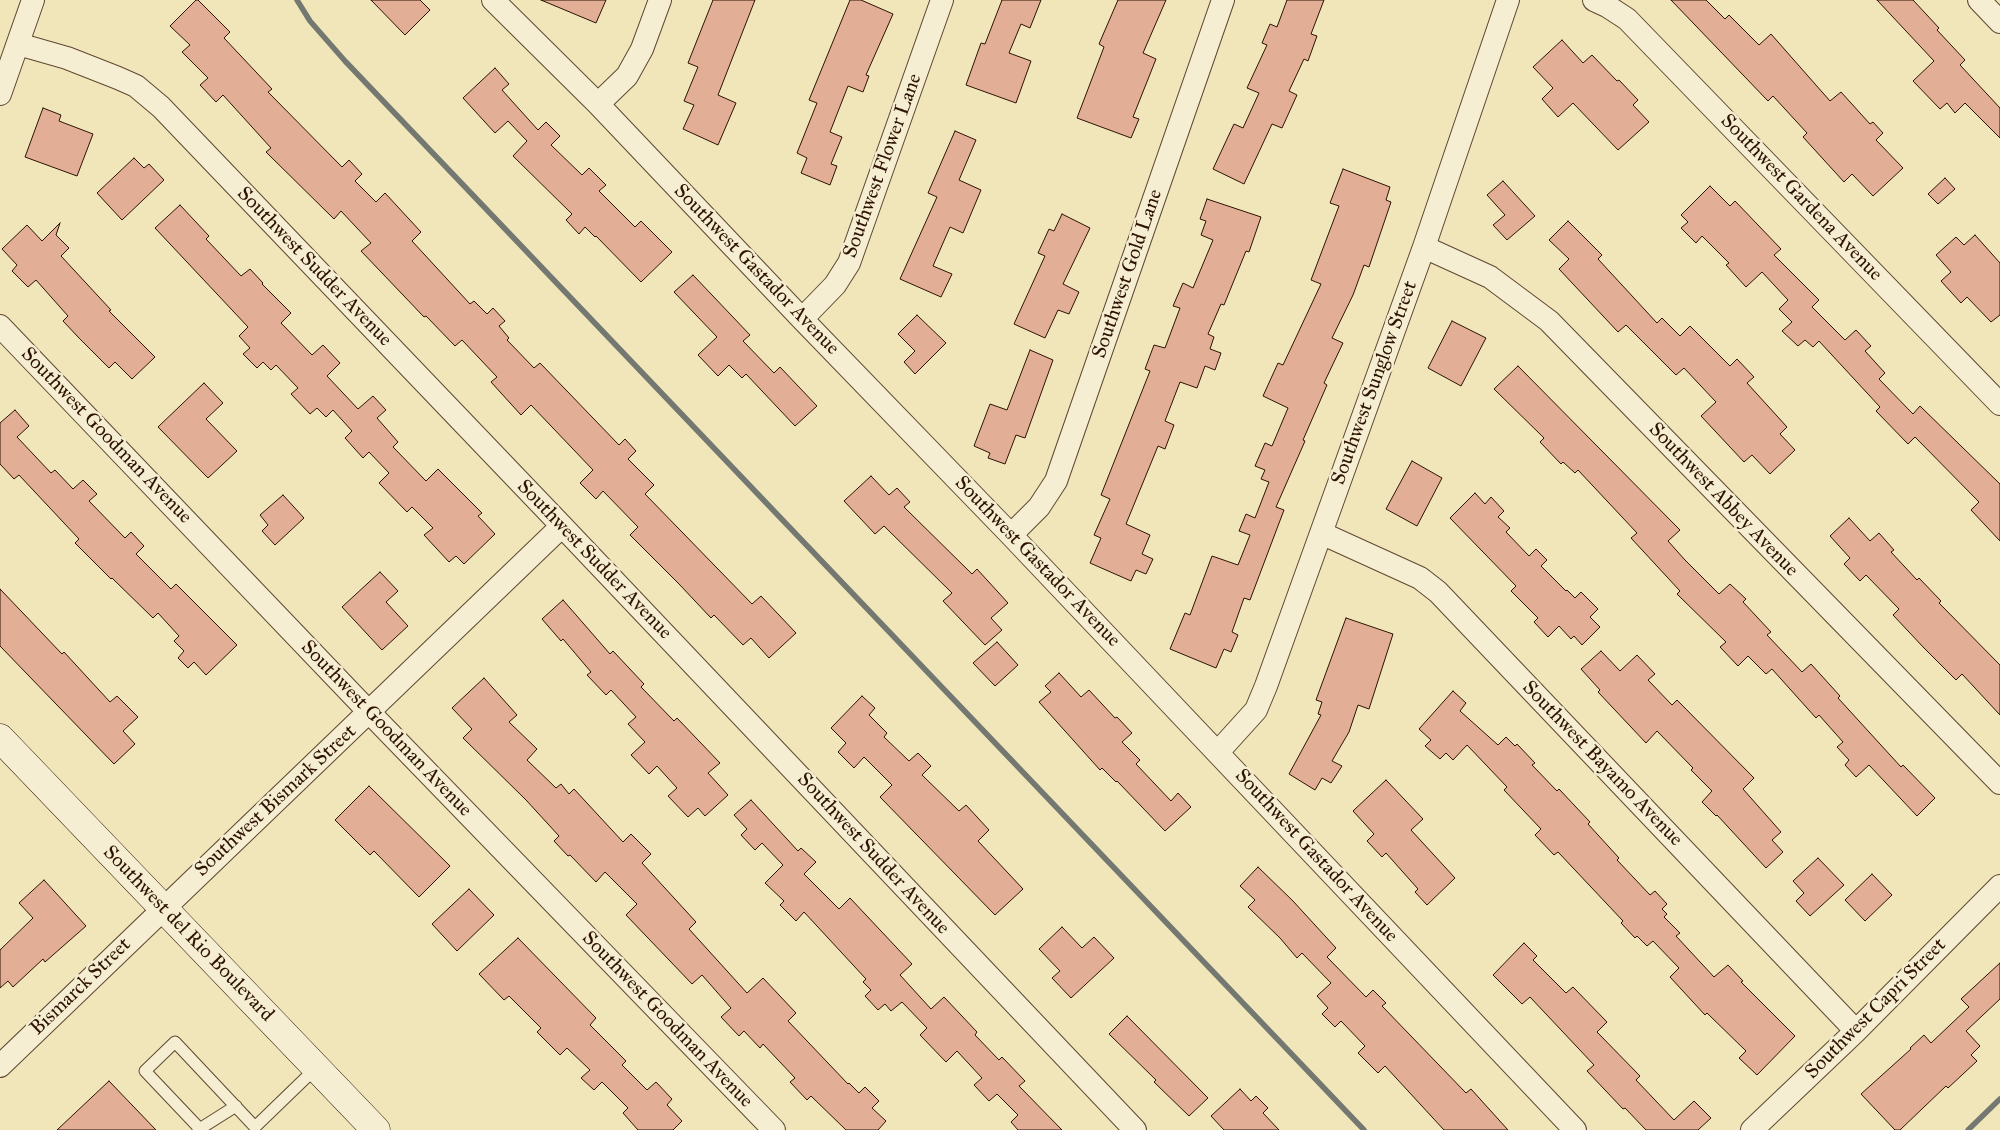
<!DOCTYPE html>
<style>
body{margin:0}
canvas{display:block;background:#f1e5ba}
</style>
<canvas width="2000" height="1130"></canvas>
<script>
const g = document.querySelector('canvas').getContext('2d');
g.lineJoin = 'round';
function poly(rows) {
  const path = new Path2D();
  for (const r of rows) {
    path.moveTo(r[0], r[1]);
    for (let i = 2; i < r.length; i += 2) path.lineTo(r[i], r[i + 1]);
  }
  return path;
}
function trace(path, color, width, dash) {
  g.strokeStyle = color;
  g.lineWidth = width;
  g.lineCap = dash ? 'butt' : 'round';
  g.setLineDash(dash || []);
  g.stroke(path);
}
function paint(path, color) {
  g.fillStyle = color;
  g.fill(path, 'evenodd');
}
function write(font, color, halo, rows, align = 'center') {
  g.font = font + ' "IM FELL Great Primer",serif';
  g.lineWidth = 5;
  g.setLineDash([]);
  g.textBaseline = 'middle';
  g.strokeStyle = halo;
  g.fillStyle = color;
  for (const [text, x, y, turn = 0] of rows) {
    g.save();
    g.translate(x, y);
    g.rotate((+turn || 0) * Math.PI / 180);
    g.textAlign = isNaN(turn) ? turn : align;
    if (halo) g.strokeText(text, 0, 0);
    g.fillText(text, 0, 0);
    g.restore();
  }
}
trace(poly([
 [297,0,310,21,345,61,1364,1130],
 [1968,1130,2000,1099]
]), '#737871', 5.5);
const building = poly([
 [196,0,198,0,230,32,224,38,272,89,268,92,342,167,349,160,362,174,355,181,376,202,385,193,421,232,412,241,470,304,474,301,487,314,493,308,505,321,499,326,509,338,507,340,534,368,540,363,619,445,625,439,636,451,628,459,654,485,645,494,752,604,761,596,796,633,769,658,751,638,743,645,714,615,711,618,679,584,630,535,638,527,603,491,596,499,580,483,593,470,531,405,521,415,491,382,497,377,462,340,455,346,426,316,424,317,361,251,371,243,341,211,334,219,266,152,271,148,223,95,216,102,200,85,208,78,182,52,190,45,170,26,196,0],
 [371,0,420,0,430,10,405,35,371,0],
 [541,0,606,0,596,23,541,0],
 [713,0,755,0,718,95,736,103,718,145,683,129,694,105,684,101,698,67,688,63,713,0],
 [850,0,861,0,893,14,866,75,869,76,863,92,848,86,830,132,842,137,831,164,837,166,830,185,801,173,807,158,797,153,817,103,809,100,850,0],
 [1002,0,1041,0,1030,28,1021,24,1009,53,1031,61,1016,103,966,85,981,43,985,44,1002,0],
 [1118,0,1166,0,1143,53,1156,59,1133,117,1139,119,1131,138,1077,118,1104,47,1099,44,1118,0],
 [1287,0,1324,0,1311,34,1317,36,1308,61,1304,59,1289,91,1297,95,1282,128,1272,124,1244,184,1213,169,1234,124,1243,128,1259,93,1247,88,1267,45,1262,43,1270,24,1277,27,1287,0],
 [1671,0,1706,0,1725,19,1729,15,1759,45,1771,34,1830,101,1841,92,1870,124,1873,122,1883,133,1876,140,1903,168,1873,196,1852,174,1844,182,1803,137,1807,133,1773,96,1768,101,1671,0],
 [1877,0,1913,0,1939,28,1937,30,1965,60,1960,65,2000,108,2000,138,1965,103,1955,113,1947,103,1940,109,1913,81,1934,61,1877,0],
 [1562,40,1583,63,1592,55,1617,81,1619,80,1638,100,1633,105,1649,122,1618,150,1573,103,1558,117,1542,99,1553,88,1533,67,1562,40],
 [495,68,509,84,502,90,538,130,546,122,560,136,551,145,582,175,589,168,606,185,599,191,635,227,641,221,672,252,641,282,596,236,595,237,585,227,579,234,566,220,572,214,513,156,527,141,508,121,495,133,463,98,495,68],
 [43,108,61,115,59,121,93,134,77,176,25,157,43,108],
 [955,131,976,140,959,180,981,190,963,233,950,227,933,266,952,274,941,297,900,279,937,197,928,193,955,131],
 [134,158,144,168,149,164,164,180,122,220,97,193,134,158],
 [1343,169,1390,187,1386,200,1391,202,1369,267,1364,265,1353,295,1332,338,1343,343,1324,383,1327,385,1303,440,1305,441,1276,507,1284,510,1250,600,1244,598,1232,632,1238,635,1231,652,1224,649,1216,668,1170,649,1185,613,1190,615,1212,556,1238,565,1250,535,1239,531,1246,514,1255,518,1269,482,1261,479,1265,470,1255,466,1265,443,1272,446,1288,408,1263,396,1278,363,1283,365,1321,284,1311,280,1339,206,1330,203,1343,169],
 [1945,178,1955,189,1938,204,1928,194,1945,178],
 [1503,181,1535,216,1507,240,1493,225,1505,215,1487,195,1503,181],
 [1710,186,1730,206,1735,201,1781,249,1774,255,1819,300,1812,307,1845,340,1856,330,1871,346,1865,351,1885,373,1879,379,1913,414,1920,406,2000,484,2000,541,1971,510,1979,502,1915,437,1908,444,1876,411,1880,407,1819,341,1813,347,1805,340,1798,346,1782,331,1792,322,1779,309,1788,300,1762,272,1746,287,1726,265,1729,263,1702,236,1696,243,1681,228,1688,222,1681,215,1710,186],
 [1207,199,1261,217,1249,252,1246,251,1224,305,1221,304,1208,334,1214,337,1210,349,1221,353,1215,370,1205,366,1197,388,1180,382,1165,421,1174,425,1165,449,1158,446,1126,524,1150,535,1142,554,1153,559,1146,574,1136,570,1131,581,1090,563,1101,538,1094,535,1110,499,1101,495,1150,371,1145,369,1154,345,1165,348,1180,308,1173,306,1183,283,1193,288,1213,240,1201,235,1206,221,1200,219,1207,199],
 [180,205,209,236,206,239,241,276,250,269,263,283,262,284,291,313,281,323,312,355,323,345,340,363,327,376,358,409,373,396,386,410,377,418,398,442,393,447,426,481,438,469,482,513,478,516,495,534,464,564,456,556,449,562,424,535,433,528,412,507,407,512,379,483,389,473,369,452,363,458,345,438,352,431,333,410,326,417,317,408,310,414,291,394,298,388,276,365,271,370,263,362,257,368,243,354,250,348,239,336,248,327,155,228,180,205],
 [1062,214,1090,228,1063,284,1079,292,1069,314,1058,310,1045,338,1014,324,1045,256,1038,253,1049,229,1054,231,1062,214],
 [1568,221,1602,255,1598,259,1657,323,1662,318,1680,336,1690,326,1730,366,1737,359,1754,377,1747,383,1787,427,1780,434,1795,450,1770,474,1752,455,1744,462,1701,416,1716,402,1684,368,1676,375,1626,325,1618,332,1559,269,1569,259,1549,240,1568,221],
 [60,223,56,235,69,248,61,256,111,310,109,311,155,357,132,379,115,362,109,368,79,338,63,321,68,316,36,280,28,287,12,271,17,265,2,249,27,225,42,241,60,223],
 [1975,235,2000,263,2000,315,1991,322,1967,297,1961,303,1941,281,1951,272,1936,255,1956,237,1964,245,1975,235],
 [693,275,750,335,743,341,774,373,780,367,817,406,795,426,746,374,742,378,729,365,718,376,698,355,717,337,674,292,693,275],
 [917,315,946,343,915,374,904,362,915,351,898,334,917,315],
 [1452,321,1486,338,1461,386,1428,368,1452,321],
 [1030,350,1053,360,1025,438,1016,435,1005,464,988,458,990,453,974,446,990,404,1007,410,1030,350],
 [1518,366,1680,530,1668,541,1685,560,1719,594,1730,584,1746,599,1743,602,1771,632,1767,635,1802,672,1811,664,1840,696,1838,698,1901,767,1903,765,1935,798,1917,816,1869,765,1856,777,1845,765,1849,760,1837,747,1843,742,1819,715,1816,718,1772,669,1766,674,1748,656,1738,666,1720,647,1726,642,1677,594,1680,591,1631,538,1637,533,1578,470,1575,473,1563,462,1561,464,1540,442,1544,438,1494,389,1518,366],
 [204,383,223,403,206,419,237,451,208,478,158,427,204,383],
 [15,410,29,426,17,437,51,473,55,470,73,489,83,480,97,494,89,501,125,538,131,532,144,546,136,554,171,589,176,584,237,645,206,675,194,662,188,668,178,658,184,651,174,641,179,636,158,613,153,618,112,578,111,579,75,543,79,539,19,475,14,479,0,464,0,423,15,410],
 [1412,461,1442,478,1417,526,1386,509,1412,461],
 [871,476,889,495,897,488,910,502,904,507,972,574,977,569,1008,603,991,618,1002,630,985,645,943,601,952,593,884,526,875,534,844,501,871,476],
 [1475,493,1485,504,1491,497,1504,511,1498,517,1510,528,1506,532,1529,556,1536,549,1547,560,1541,566,1566,591,1567,590,1575,598,1581,592,1598,609,1590,617,1600,627,1582,645,1574,636,1571,639,1559,626,1548,637,1534,622,1538,618,1511,591,1516,586,1450,518,1475,493],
 [283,495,304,518,275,545,262,531,268,525,260,515,283,495],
 [1849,518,1870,541,1879,533,1894,550,1891,552,1917,580,1919,578,1941,601,1939,603,2000,665,2000,715,1962,674,1956,680,1924,648,1893,615,1899,609,1866,575,1860,581,1844,564,1850,558,1830,536,1849,518],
 [380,572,398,591,386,602,408,626,382,650,342,607,380,572],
 [0,589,62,654,64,652,110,702,117,696,138,717,123,731,135,744,114,764,0,646,0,589],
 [563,600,610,654,613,651,644,684,641,687,674,721,677,718,720,763,708,773,728,795,705,816,698,808,688,817,668,796,677,788,657,766,649,774,631,755,645,742,628,724,636,717,611,690,606,695,587,675,591,672,563,639,561,641,542,619,563,600],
 [1346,618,1393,634,1369,709,1358,705,1349,732,1332,761,1342,766,1331,783,1322,778,1315,790,1289,774,1321,715,1318,714,1322,702,1316,700,1346,618],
 [997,642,1018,665,995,686,973,663,997,642],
 [1601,651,1620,671,1637,655,1655,674,1648,680,1672,705,1677,700,1754,778,1743,789,1781,832,1772,840,1783,852,1766,868,1717,815,1716,816,1702,802,1712,791,1691,770,1693,768,1657,731,1646,743,1598,692,1600,690,1581,669,1601,651],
 [1059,673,1081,697,1089,690,1115,718,1117,717,1132,733,1122,742,1140,760,1136,764,1171,801,1178,793,1191,807,1165,831,1117,781,1116,782,1102,768,1100,770,1039,702,1051,692,1045,686,1059,673],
 [484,678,517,715,509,722,537,749,527,760,556,788,561,784,569,794,574,789,623,842,631,834,651,854,642,863,696,922,689,929,747,993,763,978,796,1013,788,1021,848,1084,849,1083,859,1093,865,1087,879,1101,872,1108,886,1121,878,1130,846,1130,811,1096,807,1100,790,1082,795,1078,763,1044,760,1048,744,1031,739,1036,721,1017,731,1008,702,975,692,984,626,915,637,904,605,872,596,882,570,855,568,856,554,841,559,836,526,800,463,738,472,729,452,708,484,678],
 [1453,691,1466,703,1460,711,1498,745,1506,737,1515,746,1517,744,1535,763,1532,765,1557,791,1559,789,1590,822,1588,824,1619,858,1617,860,1650,895,1655,891,1667,904,1662,909,1667,914,1664,917,1680,933,1676,936,1714,977,1728,965,1743,981,1741,982,1795,1036,1757,1075,1739,1058,1746,1051,1707,1013,1705,1015,1670,977,1679,968,1653,941,1647,946,1637,936,1635,938,1621,923,1623,921,1558,852,1554,855,1535,835,1541,829,1504,790,1507,787,1467,745,1453,760,1446,753,1440,759,1425,746,1431,740,1419,729,1453,691],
 [862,696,875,708,869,715,887,733,884,737,909,761,918,753,931,766,922,775,959,811,966,805,989,830,978,841,1023,889,995,915,880,797,892,785,864,757,854,768,838,752,846,743,831,728,862,696],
 [1386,780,1423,819,1411,830,1455,878,1427,905,1415,892,1418,889,1386,853,1382,857,1367,841,1374,834,1353,811,1386,780],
 [369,786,450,866,419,897,374,851,370,855,335,820,369,786],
 [751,800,798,851,801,848,816,862,804,874,839,909,850,898,912,964,900,975,931,1009,944,997,977,1032,975,1035,999,1060,1002,1057,1025,1081,1019,1086,1062,1130,1018,1130,1011,1122,1018,1115,997,1094,989,1101,974,1085,982,1078,957,1051,946,1062,920,1035,927,1028,902,1002,891,1011,885,1004,878,1010,865,996,871,990,863,982,866,979,804,912,796,921,780,905,784,901,765,883,783,865,762,843,755,850,741,835,747,829,734,815,751,800],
 [1818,858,1844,885,1810,916,1796,901,1804,893,1793,881,1818,858],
 [1258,867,1293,901,1336,948,1327,957,1366,997,1373,990,1386,1003,1382,1006,1466,1093,1471,1089,1508,1130,1444,1130,1385,1066,1378,1073,1358,1053,1365,1046,1341,1021,1335,1027,1322,1014,1328,1008,1317,996,1331,983,1302,953,1297,958,1280,938,1248,907,1255,900,1240,886,1258,867],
 [1872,874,1892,895,1865,921,1845,900,1872,874],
 [44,880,86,926,45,962,43,959,13,987,8,981,0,988,0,950,33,918,19,903,44,880],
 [469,889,494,915,457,951,432,924,469,889],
 [1062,927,1082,948,1094,937,1114,958,1071,998,1052,978,1060,971,1039,949,1062,927],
 [518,938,596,1018,590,1025,626,1061,622,1065,647,1090,656,1082,672,1099,667,1105,682,1121,673,1130,638,1130,623,1113,628,1108,602,1082,594,1090,581,1078,590,1070,567,1048,560,1055,537,1032,541,1028,509,996,504,1000,479,974,518,938],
 [1524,943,1537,956,1533,960,1566,993,1573,987,1607,1022,1597,1032,1640,1076,1636,1080,1674,1120,1694,1101,1711,1118,1698,1130,1646,1130,1625,1108,1623,1109,1587,1071,1594,1065,1530,997,1522,1004,1493,975,1524,943],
 [2000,963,2000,999,1966,1031,1980,1046,1971,1055,1977,1061,1948,1088,1946,1086,1900,1130,1895,1130,1861,1094,1911,1049,1910,1048,1924,1035,1931,1043,1969,1007,1961,999,2000,963],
 [1127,1016,1208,1098,1189,1116,1154,1082,1156,1080,1109,1034,1127,1016],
 [109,1081,156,1130,57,1130,109,1081],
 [1240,1089,1251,1101,1256,1096,1268,1108,1263,1113,1279,1130,1224,1130,1211,1116,1240,1089]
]);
paint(building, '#e3ae96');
trace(building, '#2d1303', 1);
const lane = poly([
 [200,1129,145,1071,175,1042,255,1127,316,1068],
 [198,1130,236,1106]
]);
const street = poly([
 [493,0,598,104,802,319,1011,535,1575,1130],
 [1594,0,1607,6,1627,19,1657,50,2000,404],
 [1979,0,2000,22],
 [18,44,67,58,118,78,136,86,161,107,562,526,1135,1130],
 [0,94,33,0],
 [598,104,627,76,642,49,660,0],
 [1424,247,1490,277,1549,321,2000,783],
 [802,319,835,285,849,263,942,0],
 [0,326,369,712,774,1130],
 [1321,533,1420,578,1438,592,1856,1031],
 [1011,535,1039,507,1056,481,1223,0],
 [1218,752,1256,710,1266,686,1424,247,1508,0],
 [0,1066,562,526],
 [1752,1130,1856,1031,2000,886]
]);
const secondary = poly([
 [0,738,376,1130]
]);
trace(lane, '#5e4831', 13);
trace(street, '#5e4831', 24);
trace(secondary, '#2d1303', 29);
trace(lane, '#f6eed2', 11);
trace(street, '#f6eed2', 22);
trace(secondary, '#f6eed2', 28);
write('20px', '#2d1303', '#f6eed2', [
 ["Southwest Flower Lane",883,166,-70],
 ["Southwest Gardena Avenue",1801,198,46],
 ["Southwest Sudder Avenue",314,267,46],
 ["Southwest Gastador Avenue",756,270,46],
 ["Southwest Gold Lane",1128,274,-71],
 ["Southwest Sunglow Street",1375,383,-70],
 ["Southwest Goodman Avenue",106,436,46],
 ["Southwest Abbey Avenue",1723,500,46],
 ["Southwest Sudder Avenue",594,560,46],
 ["Southwest Gastador Avenue",1037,562,46],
 ["Southwest Goodman Avenue",386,729,46],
 ["Southwest Bayamo Avenue",1602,764,46],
 ["Southwest Bismark Street",276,801,-43],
 ["Southwest Sudder Avenue",873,854,47],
 ["Southwest Gastador Avenue",1316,856,47],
 ["Southwest del Rio Boulevard",188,934,46],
 ["Bismarck Street",81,987,-44],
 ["Southwest Capri Street",1876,1009,-45],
 ["Southwest Goodman Avenue",667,1020,46]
]);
</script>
